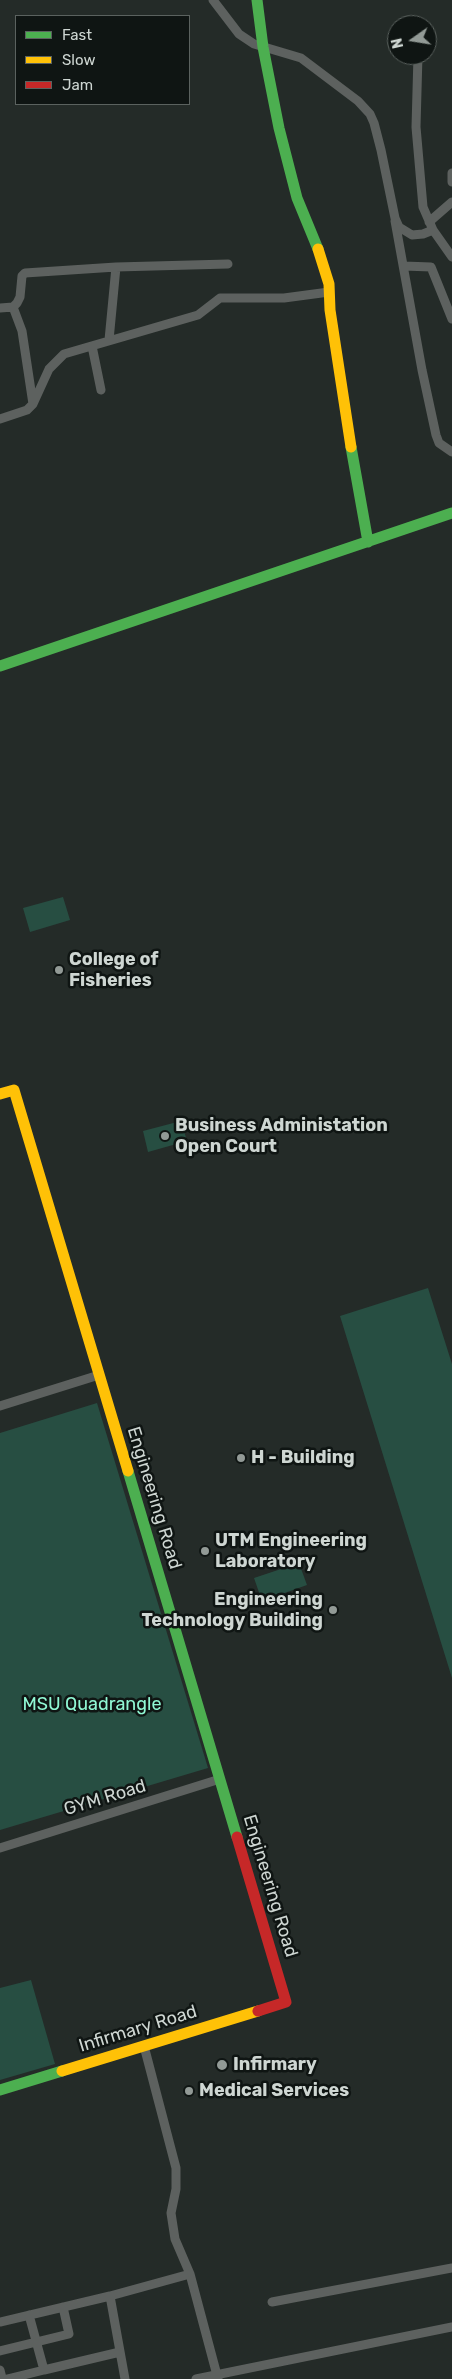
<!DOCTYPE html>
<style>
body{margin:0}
#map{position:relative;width:452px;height:2379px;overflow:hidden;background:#242b28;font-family:Rubik,sans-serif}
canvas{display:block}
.legend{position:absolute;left:15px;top:15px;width:175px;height:90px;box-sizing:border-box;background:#0f1513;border:1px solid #5b625f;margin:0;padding:6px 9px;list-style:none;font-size:15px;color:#ced6d2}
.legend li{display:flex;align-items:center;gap:10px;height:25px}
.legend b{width:25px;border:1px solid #5b625f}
.north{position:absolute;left:387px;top:15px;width:50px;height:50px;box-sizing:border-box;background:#0f1513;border:1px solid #5b625f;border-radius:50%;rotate:257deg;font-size:14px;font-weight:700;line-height:20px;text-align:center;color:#ced6d2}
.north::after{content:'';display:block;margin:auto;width:18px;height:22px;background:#929a96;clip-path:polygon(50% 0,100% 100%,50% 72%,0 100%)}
</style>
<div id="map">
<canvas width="452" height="2379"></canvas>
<ul class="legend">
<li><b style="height:6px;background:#4caf50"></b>Fast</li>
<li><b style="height:6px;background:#ffc107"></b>Slow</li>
<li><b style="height:6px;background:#c62828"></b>Jam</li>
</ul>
<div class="north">N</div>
</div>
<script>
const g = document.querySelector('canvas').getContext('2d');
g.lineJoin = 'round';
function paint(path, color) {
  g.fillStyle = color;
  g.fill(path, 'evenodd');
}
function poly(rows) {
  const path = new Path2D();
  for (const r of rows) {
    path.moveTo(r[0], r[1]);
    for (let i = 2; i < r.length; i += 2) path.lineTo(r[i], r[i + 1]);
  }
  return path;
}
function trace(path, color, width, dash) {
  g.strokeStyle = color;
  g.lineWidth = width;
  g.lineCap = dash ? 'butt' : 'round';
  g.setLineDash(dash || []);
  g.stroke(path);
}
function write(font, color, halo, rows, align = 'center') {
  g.font = font + ' Rubik,sans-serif';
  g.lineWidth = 5;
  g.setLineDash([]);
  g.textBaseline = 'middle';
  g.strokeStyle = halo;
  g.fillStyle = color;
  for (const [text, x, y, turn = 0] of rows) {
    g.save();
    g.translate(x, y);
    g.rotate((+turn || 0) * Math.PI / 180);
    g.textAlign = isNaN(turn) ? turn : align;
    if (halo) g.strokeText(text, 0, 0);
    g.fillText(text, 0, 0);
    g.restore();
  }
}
paint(poly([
 [63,897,70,920,30,932,23,908],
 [181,1121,187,1141,148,1152,143,1131],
 [428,1288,452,1364,452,1678,340,1316],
 [97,1403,208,1768,0,1830,0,1433],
 [299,1563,307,1585,262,1601,254,1578],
 [31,1980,55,2064,0,2080,0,1988]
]), '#274e42');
trace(poly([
 [213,0,239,34,254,44,301,58,358,101,370,114,374,123,381,150,395,218,399,227,412,235,423,234,433,230],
 [418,55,416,127,423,207,433,230,452,257],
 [452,173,452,182],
 [395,221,422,370,436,435,439,443,452,452],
 [429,222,452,202],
 [404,266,431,267,452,319],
 [13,307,22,331,33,404],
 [0,308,13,307,17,303,20,297,22,276,25,273,116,267],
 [109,340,116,267,228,264],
 [92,346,101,390],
 [0,419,27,410,33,404,49,369,64,354,198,315,220,298,284,298,329,292],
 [0,1406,99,1375],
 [0,1848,220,1779],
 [144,2046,176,2168,176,2189,171,2213,175,2239,190,2274,218,2379],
 [110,2296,190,2274],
 [272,2302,452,2268],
 [0,2322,110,2296,125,2379],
 [0,2351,69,2334,63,2307],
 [0,2370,2,2378],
 [44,2370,120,2352],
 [7,2379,44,2370,29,2315],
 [196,2379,452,2327]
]), '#5d615f', 9);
trace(poly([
 [257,0,263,47,279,128,297,198,318,249],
 [351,447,368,542],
 [0,666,452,513],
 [128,1471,237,1837],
 [0,2090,62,2071]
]), '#4caf50', 11);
trace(poly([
 [318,249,329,284,330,310,351,447],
 [0,1094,14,1090,128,1471],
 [62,2071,258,2011]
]), '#ffc107', 11);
trace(poly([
 [237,1837,286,2002,258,2011]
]), '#c62828', 11);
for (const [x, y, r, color] of [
 [59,970,5,"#929a96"],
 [165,1136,5,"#929a96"],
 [241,1458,5,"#929a96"],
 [205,1551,5,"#929a96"],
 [333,1610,5,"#929a96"],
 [222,2065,6,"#929a96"],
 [189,2091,5,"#929a96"]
]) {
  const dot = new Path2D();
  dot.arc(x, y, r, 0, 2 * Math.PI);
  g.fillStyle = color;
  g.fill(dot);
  trace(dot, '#0f1513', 2);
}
write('bold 18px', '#ced6d2', '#0f1513', [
 ["College of",69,960],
 ["Fisheries",69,981],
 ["Business Administation",175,1126],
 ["Open Court",175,1147],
 ["H - Building",251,1458],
 ["UTM Engineering",215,1541],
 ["Laboratory",215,1562],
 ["Engineering",323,1600,"right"],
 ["Technology Building",323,1621,"right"],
 ["Infirmary",233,2065],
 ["Medical Services",199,2091]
], 'left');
write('18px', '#ced6d2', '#0f1513', [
 ["Engineering Road",154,1498,73],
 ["GYM Road",105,1798,-17],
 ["Engineering Road",270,1886,73],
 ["Infirmary Road",138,2029,-17]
]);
write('18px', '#90f8d4', '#0f1513', [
 ["MSU Quadrangle",92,1705]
]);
</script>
